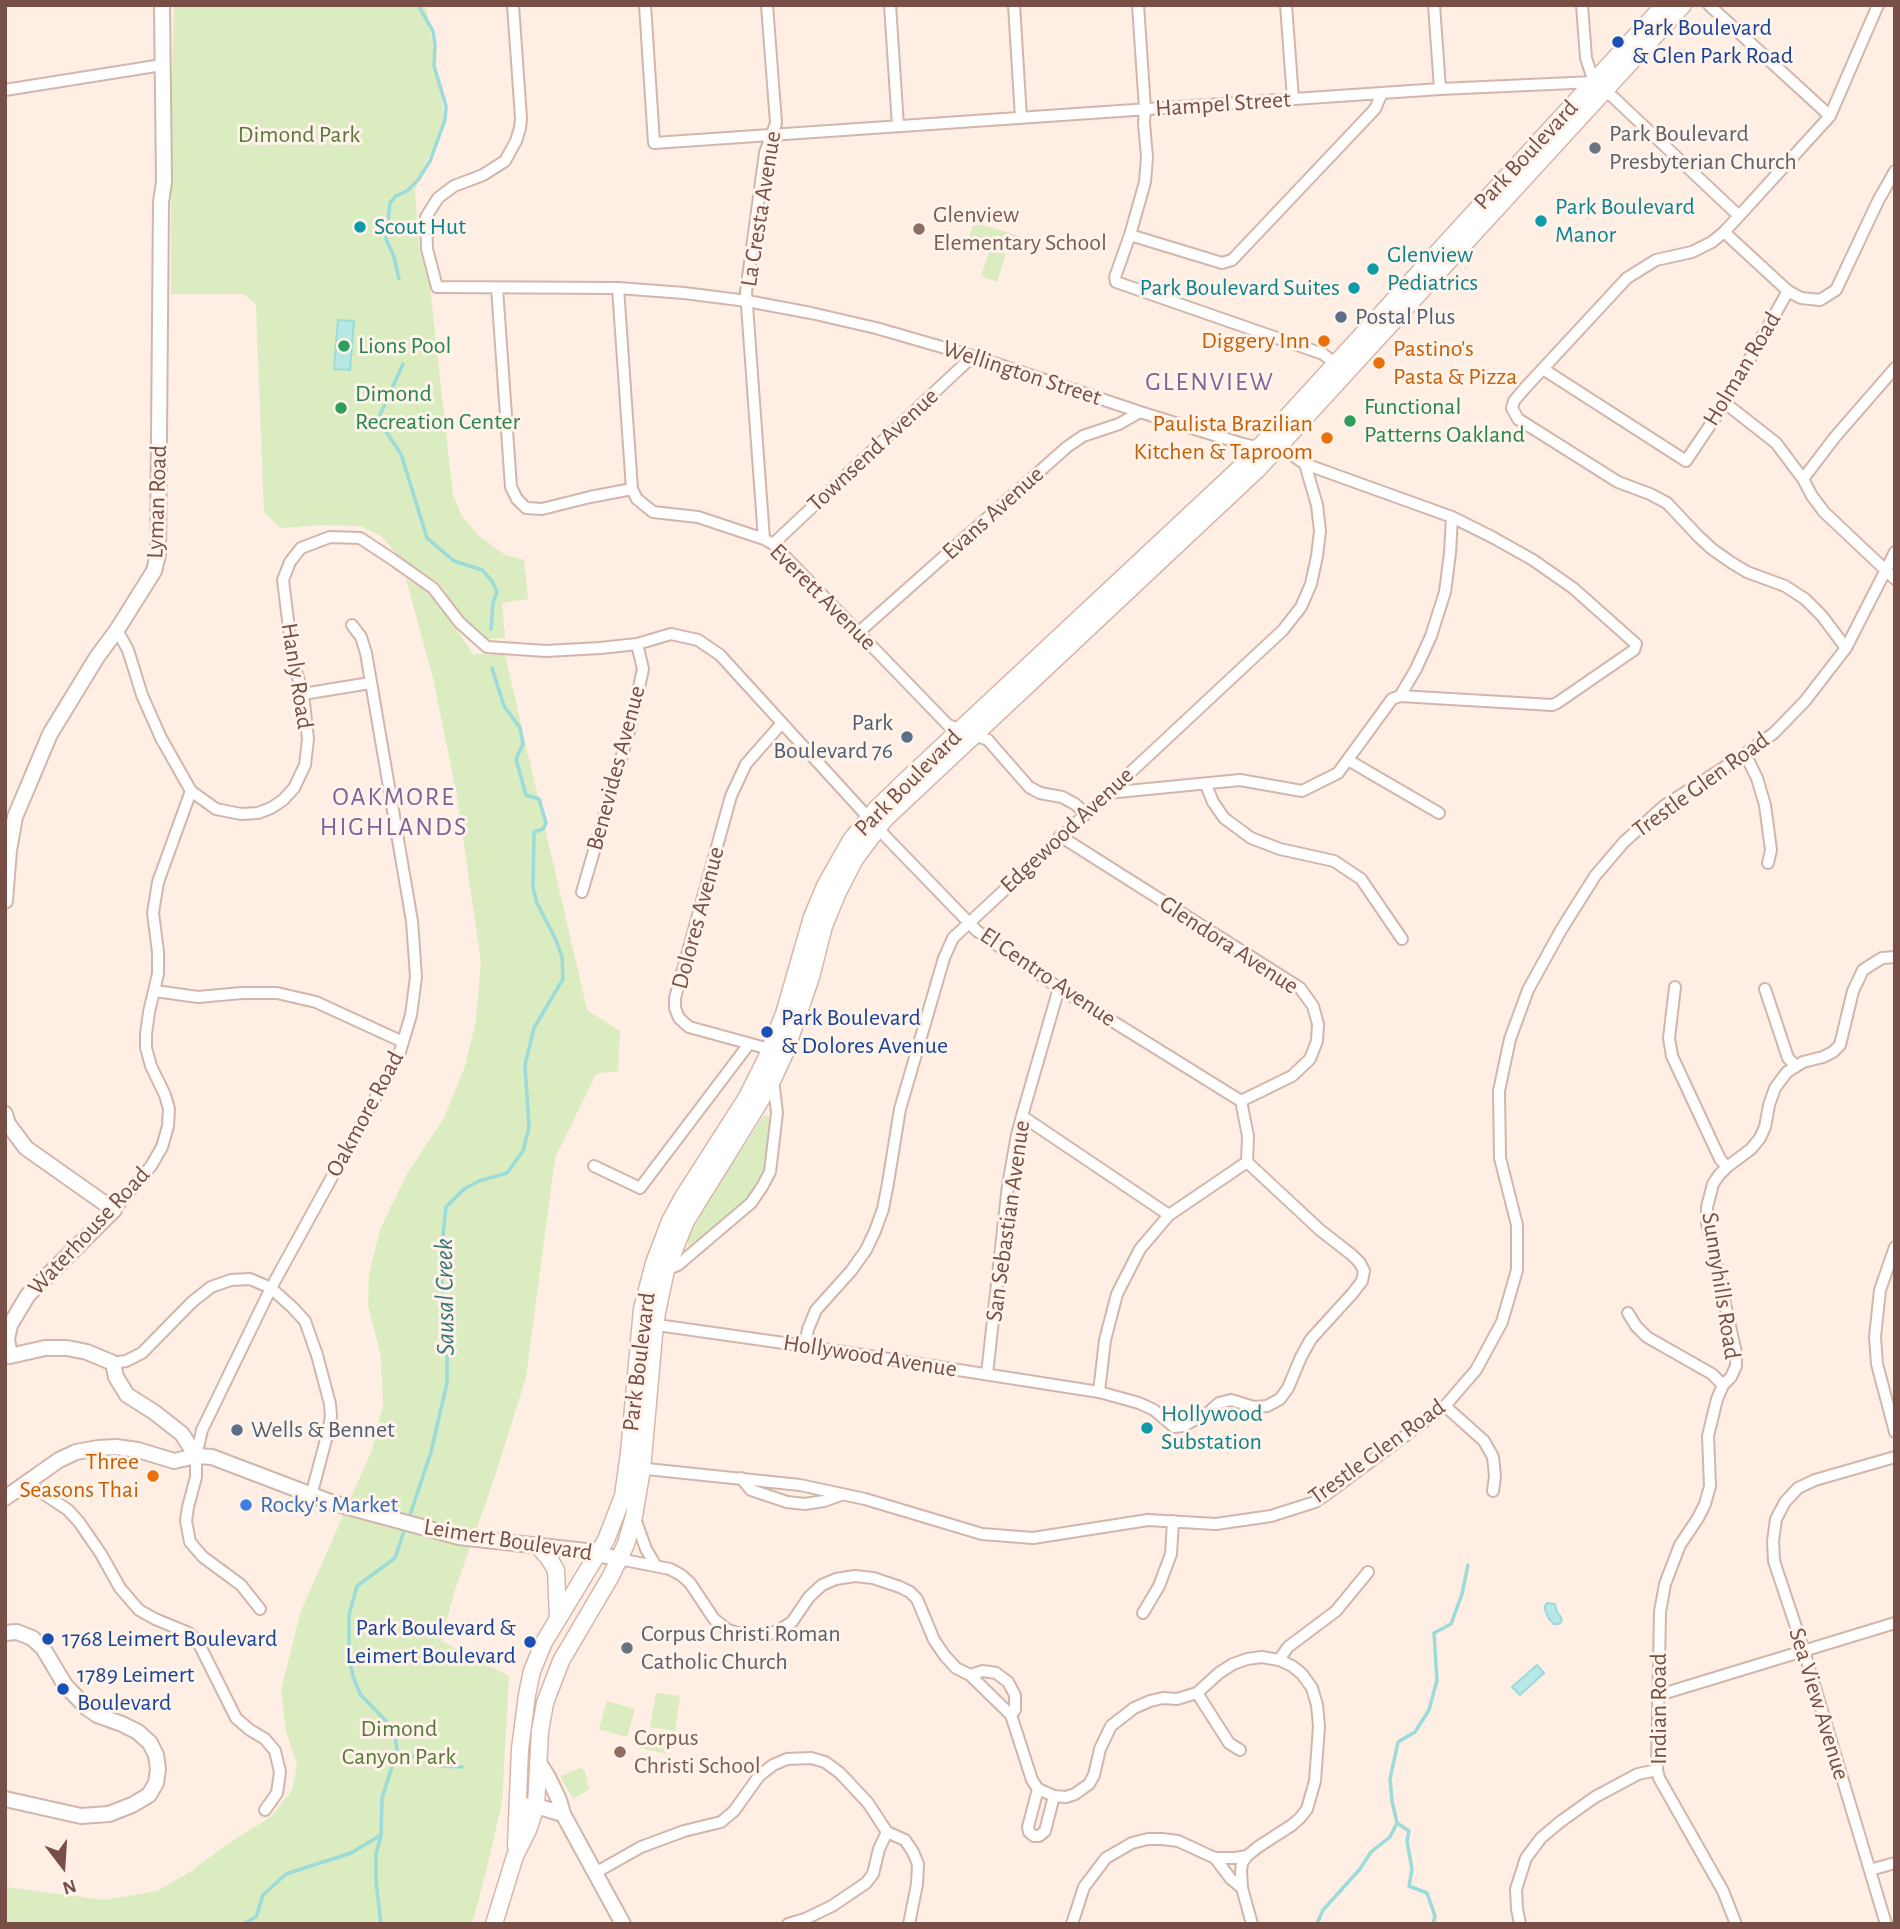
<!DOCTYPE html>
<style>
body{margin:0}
#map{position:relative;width:1900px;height:1929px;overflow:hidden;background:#feeee3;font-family:"Alegreya Sans",sans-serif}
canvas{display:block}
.frame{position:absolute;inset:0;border:7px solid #774f47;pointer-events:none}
.north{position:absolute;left:28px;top:1831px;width:70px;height:70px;-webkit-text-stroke:5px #fff3ea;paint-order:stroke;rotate:163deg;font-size:19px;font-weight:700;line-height:28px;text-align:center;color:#774f47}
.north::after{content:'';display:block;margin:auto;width:24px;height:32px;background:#774f47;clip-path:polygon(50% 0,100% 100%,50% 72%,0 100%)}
</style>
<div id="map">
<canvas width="1900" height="1929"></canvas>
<div class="frame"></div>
<div class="north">N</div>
</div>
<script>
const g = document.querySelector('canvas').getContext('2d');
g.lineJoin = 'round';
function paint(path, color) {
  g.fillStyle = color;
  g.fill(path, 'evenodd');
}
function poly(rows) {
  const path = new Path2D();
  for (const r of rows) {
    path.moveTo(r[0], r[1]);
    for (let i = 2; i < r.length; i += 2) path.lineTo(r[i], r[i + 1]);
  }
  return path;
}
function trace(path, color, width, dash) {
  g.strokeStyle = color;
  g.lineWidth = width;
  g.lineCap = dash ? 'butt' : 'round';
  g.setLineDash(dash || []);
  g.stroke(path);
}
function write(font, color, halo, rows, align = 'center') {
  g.font = font + ' "Alegreya Sans",sans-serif';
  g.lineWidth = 6;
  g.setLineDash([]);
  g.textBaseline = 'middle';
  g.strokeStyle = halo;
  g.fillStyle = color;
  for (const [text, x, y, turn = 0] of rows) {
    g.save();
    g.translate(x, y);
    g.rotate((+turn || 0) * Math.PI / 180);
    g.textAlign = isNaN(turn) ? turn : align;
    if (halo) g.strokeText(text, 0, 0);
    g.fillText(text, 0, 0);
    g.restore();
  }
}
paint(poly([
 [174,5,426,5,445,121,437,143,424,165,415,190,419,249,430,287,453,495,462,516,479,536,505,555,524,560,528,599,502,603,505,638,479,640,438,582,398,555,381,536,360,526,323,525,280,528,264,512,256,305,244,294,171,294,171,115],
 [974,222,1016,235,1010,252,969,238],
 [990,249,1006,254,997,282,981,276],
 [406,579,431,593,473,654,505,655,587,1010,620,1031,618,1071,596,1074,555,1158,526,1377,496,1473,455,1590,441,1641,509,1676,502,1802,486,1872,472,1924,5,1924,5,1887,104,1900,157,1891,190,1872,226,1845,272,1816,292,1790,297,1765,286,1731,281,1690,301,1611,372,1450,383,1406,381,1356,368,1305,369,1274,381,1227,407,1174,444,1118,465,1066,476,1021,481,962,457,796,433,678],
 [765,1114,771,1119,764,1166,760,1182,749,1197,740,1206,692,1248,689,1247,687,1240,707,1203],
 [656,1693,680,1696,675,1731,650,1727],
 [607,1701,635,1709,627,1737,599,1729],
 [646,1731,670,1737,666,1754,642,1748],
 [581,1768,585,1771,589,1789,573,1799,560,1776]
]), '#daecc0');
const water = poly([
 [338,320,354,321,350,370,334,369,338,320],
 [1547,1603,1555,1604,1557,1612,1561,1617,1562,1621,1559,1624,1554,1624,1549,1619,1545,1610,1545,1606,1547,1603],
 [1537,1665,1544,1673,1520,1695,1512,1687,1537,1665]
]);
paint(water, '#b6e8e6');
trace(water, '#9bdbd9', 2);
trace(poly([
 [399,279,394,257,386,239,390,203,396,196,407,191,418,180,430,161,445,120,446,106,434,66,435,46,433,31,418,5],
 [403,364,380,415,381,424,401,454,427,538,454,561,482,570,492,581,497,592,493,603,491,629],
 [409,1518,431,1452,447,1383,447,1333,440,1264,446,1207,464,1189,479,1181,507,1173,523,1151,529,1127,525,1065,534,1028,563,979,562,957,556,940,537,903,533,888,534,832,543,829,546,823,539,799,526,795,516,759,523,744,520,728,504,706,492,668],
 [397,1751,442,1766,462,1767],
 [243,1924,256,1917,263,1895,286,1874,351,1853,381,1835],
 [381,1924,376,1881,376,1854,381,1835,382,1798,397,1751,395,1735,385,1720,360,1694,353,1676,349,1658,349,1615,357,1586,395,1558,406,1525],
 [1317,1924,1323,1910,1360,1869,1371,1852,1390,1837,1397,1823],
 [1433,1924,1435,1916,1427,1893,1409,1886,1412,1869,1407,1841,1409,1831,1397,1823,1392,1801,1390,1779,1398,1742,1415,1732,1429,1710,1437,1680,1434,1633,1451,1624,1462,1594,1468,1565]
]), '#9bdbd9', 3.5);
const minor = poly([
 [513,5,521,118,520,128,516,141,505,161,483,175,454,186,438,198,426,217,427,249,437,287,618,288,684,293,747,301,811,313,876,328,973,356,1140,412,1243,444,1292,455,1305,464,1452,517,1492,537,1533,560,1573,588,1636,644,1634,650,1557,703,1552,705,1400,696,1392,699,1338,773,1302,791,1240,780,1107,793],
 [645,5,654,143,1440,89,1594,82,1614,98,1739,216],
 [890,5,898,126],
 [1014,5,1021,118],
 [1138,5,1145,109,1144,123,1147,157,1145,182,1130,235,1115,277,1116,282,1323,354,1340,367],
 [1286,5,1293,99],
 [1434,5,1440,89],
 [1582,5,1586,58,1594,82],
 [1709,5,1830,116],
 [5,90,162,65],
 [1724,232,1788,291,1801,298,1820,300,1836,290,1878,201,1895,171],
 [1130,235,1222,263,1232,260,1375,109,1382,93],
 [497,288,511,487,517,499,526,508,542,509,590,497,632,489],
 [618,288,632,489,637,499,653,512,698,517,764,539,773,544,948,725,988,740,1029,787,1040,793,1062,797,1075,804,1085,813],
 [1543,369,1686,461,1725,403,1788,291],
 [1725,403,1776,443,1803,479,1812,496,1824,512,1895,579],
 [1803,479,1835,437,1895,368],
 [764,539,746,292,765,153,776,123,767,5],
 [773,544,973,356],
 [859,632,1067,447,1083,436,1119,424,1140,412],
 [1846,648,1822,616,1805,599,1785,586,1747,572,1732,563,1712,549,1698,536,1667,503,1650,494,1618,482,1518,419,1512,408,1514,401,1525,388,1627,278,1656,260,1692,252,1712,242,1724,232,1739,216,1830,116,1878,5],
 [303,694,370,683],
 [1400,696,1416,669,1431,636,1445,592,1450,553,1452,517],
 [1745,754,1757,778,1765,805,1771,850,1768,863],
 [1348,760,1439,813],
 [1206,785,1213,802,1224,818,1251,838,1280,849,1334,861,1361,879,1402,939],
 [191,791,216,809,241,814,258,813,271,808,283,800,294,788,305,765,308,739,303,694,293,661,283,580,290,562,301,548,330,537,360,538,392,559,433,588,460,623,487,647,546,651,600,648,637,644,671,634,698,640,720,655,886,837,977,931,1059,988,1241,1101,1248,1136,1247,1162],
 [1060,836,1300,988,1313,1006,1318,1024,1317,1041,1310,1059,1292,1076,1241,1101],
 [582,892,630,728,643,669,637,644],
 [1675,987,1669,1038,1672,1056,1720,1159,1727,1167],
 [1765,989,1788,1058,1796,1066],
 [155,991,198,997,242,993,277,993,316,1002,403,1042],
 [773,1050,689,1027,679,1018,675,1008,675,998,731,796,746,764,782,723],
 [1022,1116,1169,1215],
 [594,1166,640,1188,749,1044],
 [114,1210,151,1166,162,1147,168,1126,169,1109,165,1095,151,1066,146,1048,146,1034,149,1012,158,974,158,952,153,913,158,882,191,791,161,738,142,695,128,650,117,630],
 [1895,1247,1880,1290,1875,1337,1877,1364,1895,1432],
 [666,1270,678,1265,751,1203,762,1187,770,1172,777,1113,773,1079],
 [1628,1313,1636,1326,1647,1337,1712,1374,1723,1385],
 [650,1324,805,1346,1099,1392,1139,1403,1154,1410,1174,1427,1183,1426,1209,1412,1219,1403,1231,1400,1254,1407,1267,1406,1280,1399,1288,1388,1301,1357,1311,1339,1352,1294,1362,1281,1364,1271,1360,1263,1352,1255,1320,1230,1247,1162],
 [805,1346,808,1329,816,1310,851,1271,866,1250,875,1231,883,1209,888,1183,900,1109,944,958,953,938,1283,630,1301,607,1311,584,1317,556,1320,531,1317,505,1305,464],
 [113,1363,126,1361,142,1353,192,1302,211,1287,231,1280,250,1279,271,1288,293,1308,305,1321,317,1355,330,1404,331,1416,329,1428,311,1496],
 [987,1374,1008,1185,1017,1135,1022,1116,1059,988],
 [1099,1392,1105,1340,1117,1294,1140,1249,1169,1215,1247,1162],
 [1445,1406,1484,1441,1493,1457,1495,1476,1493,1491],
 [637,1468,800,1485,865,1499,982,1534,1033,1538,1148,1520,1216,1524,1271,1516,1315,1502,1327,1494,1445,1406,1476,1370,1502,1322,1517,1270,1517,1225,1500,1158,1499,1091,1510,1039,1528,990,1561,930,1595,876,1624,842,1664,806,1745,754,1774,733,1805,701,1846,648,1895,552],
 [741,1478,751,1490,787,1502,805,1504,824,1501,841,1495],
 [26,1482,68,1510,79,1522,101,1554,120,1588,139,1610,155,1619,189,1633,198,1642,236,1718,250,1730,265,1739,275,1751,280,1772,277,1793,265,1810],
 [634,1516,646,1549,656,1566],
 [619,1559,670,1569,681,1575,690,1583,714,1619,728,1630,747,1636,767,1635,781,1629,792,1622,809,1597,822,1585,836,1579,855,1576,873,1578,900,1587,910,1592,917,1599,934,1640,945,1656,956,1668,970,1675,1011,1715,1032,1780,1038,1789,1054,1796,1066,1797,1075,1794,1089,1784,1094,1775,1100,1749,1111,1726,1134,1708,1150,1701,1163,1698,1177,1699,1197,1693,1219,1673,1233,1664,1247,1659,1262,1657,1279,1660,1292,1666,1302,1674,1312,1688,1317,1705,1319,1726,1315,1781,1307,1809,1300,1818,1292,1825,1258,1847,1247,1856,1242,1863,1241,1871,1242,1888,1252,1924],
 [260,1609,241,1585,203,1557,190,1542,186,1521,188,1507,196,1477,196,1456,202,1430,271,1288,399,1055,411,1015,416,977,412,921,366,653,361,637,352,625],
 [1143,1613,1159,1586,1171,1554,1173,1521],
 [1279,1660,1288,1647,1336,1611,1368,1572],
 [970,1675,983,1671,996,1673,1008,1682,1015,1695,1015,1710,1011,1715],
 [1197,1693,1229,1743,1240,1750],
 [1659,1695,1895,1623],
 [1038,1789,1028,1827,1029,1832,1034,1836,1039,1836,1045,1831,1054,1796],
 [1215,1858,1231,1879,1242,1888],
 [1870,1870,1895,1863],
 [595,1873,641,1847,684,1831,721,1822,734,1811,759,1776,773,1765,787,1759,811,1758,825,1762,840,1773,868,1803,887,1832,905,1840,913,1852,918,1864,917,1884,909,1924],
 [788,1924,805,1919,832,1906,866,1883,873,1874,879,1849,887,1832],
 [1072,1924,1084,1887,1106,1858,1132,1843,1148,1839,1162,1839,1178,1841,1215,1858,1235,1858,1247,1856],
 [1520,1924,1517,1909,1516,1889,1526,1858,1541,1838,1560,1822,1595,1797,1638,1774,1657,1770],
 [1736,1924,1723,1891,1659,1778,1657,1770,1660,1612,1665,1584,1680,1545,1698,1518,1705,1504,1710,1486,1708,1436,1717,1399,1723,1385,1731,1377,1736,1366,1736,1353,1707,1223,1707,1207,1713,1184,1719,1175,1727,1167,1751,1149,1760,1138,1765,1127,1769,1105,1775,1088,1787,1072,1803,1062,1823,1057,1833,1052,1840,1045,1853,991,1863,970,1882,958,1895,957],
 [1886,1924,1804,1651,1774,1561,1773,1541,1776,1519,1785,1502,1798,1488,1815,1480,1895,1457]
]);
const tertiary = poly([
 [5,901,9,850,15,817,50,734,97,657,117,630,154,571,158,555,161,202,164,182,162,5],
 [5,1114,8,1124,26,1148,114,1210,28,1295,10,1325,7,1339,10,1356,45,1348,67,1348,87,1352,113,1363,116,1377,127,1395,154,1412,182,1434,196,1456],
 [5,1498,59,1460,76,1452,98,1448,116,1447,138,1450,174,1461,196,1456,212,1457,333,1503,459,1537,586,1551,619,1559],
 [5,1633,17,1632,32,1638,43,1648,65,1685,87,1708,97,1715,122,1724,138,1732,150,1743,156,1755,158,1769,156,1783,149,1795,132,1805,109,1814,81,1816,5,1799],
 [538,1761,548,1777,559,1800,563,1814,623,1924],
 [519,1805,536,1806,563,1814]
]);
const secondary = poly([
 [537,1545,548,1557,556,1570,558,1617],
 [516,1846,520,1749,527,1695,532,1671,544,1642,606,1540,623,1496,629,1453,642,1309,654,1263,670,1221,683,1197,747,1097,766,1059,784,1014,812,917,825,886,851,840,876,809,905,781,1242,466,1664,5],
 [494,1924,515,1856,528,1830,536,1806,540,1731,545,1703,561,1661,611,1576,626,1544,634,1516,642,1469,654,1335,657,1312,666,1270,686,1221,753,1113,773,1079,785,1053,811,977,824,926,838,892,855,859,885,819,1258,469,1683,5]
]);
trace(minor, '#d2b6ab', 14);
trace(tertiary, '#d2b6ab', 18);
trace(secondary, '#d8b6aa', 19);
trace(minor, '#fff', 10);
trace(tertiary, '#fff', 14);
trace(secondary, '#fff', 16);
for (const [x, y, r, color] of [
 [1618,42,7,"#1a4fb4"],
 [1595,148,7,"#6b7280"],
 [1541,221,7,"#0f9aa8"],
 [360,227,7,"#0f9aa8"],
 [919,229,7,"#8d6e63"],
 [1373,269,7,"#0f9aa8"],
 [1354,288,7,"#0f9aa8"],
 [1341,317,7,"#5c6f8a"],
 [1324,341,7,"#e8710a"],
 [344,346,7,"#2e9e5b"],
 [1379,363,7,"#e8710a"],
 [341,408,7,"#2e9e5b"],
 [1350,421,7,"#2e9e5b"],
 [1327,438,7,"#e8710a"],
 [907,737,7,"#5c6f8a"],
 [767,1032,7,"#1a4fb4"],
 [1147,1428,7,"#0f9aa8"],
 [237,1430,7,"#5c6f8a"],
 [153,1476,7,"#e8710a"],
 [246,1505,7,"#3f7fe0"],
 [48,1639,7,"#1a4fb4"],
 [530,1642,7,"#1a4fb4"],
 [627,1648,7,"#6b7280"],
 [63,1689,7,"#1a4fb4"],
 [620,1752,7,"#8d6e63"]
]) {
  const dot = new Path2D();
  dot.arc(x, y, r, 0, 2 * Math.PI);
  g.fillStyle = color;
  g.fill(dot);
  trace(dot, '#fff3ea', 2.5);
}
write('24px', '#164399', '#fff3ea', [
 ["Park Boulevard",1632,28],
 ["& Glen Park Road",1632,56],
 ["Park Boulevard",781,1018],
 ["& Dolores Avenue",781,1046],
 ["Park Boulevard &",516,1628,"right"],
 ["Leimert Boulevard",516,1656,"right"],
 ["1768 Leimert Boulevard",62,1639],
 ["1789 Leimert",77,1675],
 ["Boulevard",77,1703]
], 'left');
write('24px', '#774f47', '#fff3ea', [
 ["Hampel Street",1223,104,-4],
 ["Park Boulevard",1526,155,-47],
 ["La Cresta Avenue",761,209,-81],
 ["Holman Road",1742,369,-59],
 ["Wellington Street",1022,373,18],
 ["Townsend Avenue",873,450,-43],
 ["Lyman Road",157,502,-88],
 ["Evans Avenue",993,513,-42],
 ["Everett Avenue",823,597,45],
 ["Hanly Road",297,676,81],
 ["Benevides Avenue",616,768,-75],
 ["Park Boulevard",908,783,-45],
 ["Trestle Glen Road",1701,785,-36],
 ["Edgewood Avenue",1067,830,-43],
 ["Dolores Avenue",698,918,-75],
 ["Glendora Avenue",1229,945,33],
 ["El Centro Avenue",1048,977,34],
 ["Oakmore Road",365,1114,-62],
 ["San Sebastian Avenue",1008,1221,-82],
 ["Waterhouse Road",89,1231,-47],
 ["Sunnyhills Road",1721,1286,81],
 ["Hollywood Avenue",870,1356,9],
 ["Park Boulevard",639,1362,-83],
 ["Trestle Glen Road",1377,1452,-36],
 ["Leimert Boulevard",508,1540,9],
 ["Sea View Avenue",1819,1704,73],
 ["Indian Road",1659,1709,-90]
]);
write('24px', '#5b616d', '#fff3ea', [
 ["Park Boulevard",1609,134],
 ["Presbyterian Church",1609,162],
 ["Corpus Christi Roman",641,1634],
 ["Catholic Church",641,1662]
], 'left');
write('24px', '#58783c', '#fff3ea', [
 ["Dimond Park",299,135],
 ["Dimond",399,1729],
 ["Canyon Park",399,1757]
]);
write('24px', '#0d838f', '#fff3ea', [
 ["Park Boulevard",1555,207],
 ["Manor",1555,235],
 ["Scout Hut",374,227],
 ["Glenview",1387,255],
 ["Pediatrics",1387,283],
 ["Park Boulevard Suites",1340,288,"right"],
 ["Hollywood",1161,1414],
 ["Substation",1161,1442]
], 'left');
write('24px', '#785e54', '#fff3ea', [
 ["Glenview",933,215],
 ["Elementary School",933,243],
 ["Corpus",634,1738],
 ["Christi School",634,1766]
], 'left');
write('24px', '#4e5e75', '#fff3ea', [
 ["Postal Plus",1355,317],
 ["Park",893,723,"right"],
 ["Boulevard 76",893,751,"right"],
 ["Wells & Bennet",251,1430]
], 'left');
write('24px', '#c56008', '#fff3ea', [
 ["Diggery Inn",1310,341],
 ["Pastino's",1393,349,"left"],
 ["Pasta & Pizza",1393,377,"left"],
 ["Paulista Brazilian",1313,424],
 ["Kitchen & Taproom",1313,452],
 ["Three",139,1462],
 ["Seasons Thai",139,1490]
], 'right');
write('24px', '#27864d', '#fff3ea', [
 ["Lions Pool",358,346],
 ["Dimond",355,394],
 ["Recreation Center",355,422],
 ["Functional",1364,407],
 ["Patterns Oakland",1364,435]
], 'left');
write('24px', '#366cbe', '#fff3ea', [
 ["Rocky's Market",260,1505]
], 'left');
g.letterSpacing = '2px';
write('26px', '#7d629b', '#fff3ea', [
 ["GLENVIEW",1210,382],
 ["OAKMORE",394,797],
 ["HIGHLANDS",394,827]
]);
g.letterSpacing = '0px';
write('italic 26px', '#377675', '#fff3ea', [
 ["Sausal Creek",445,1297,-91]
]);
</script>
